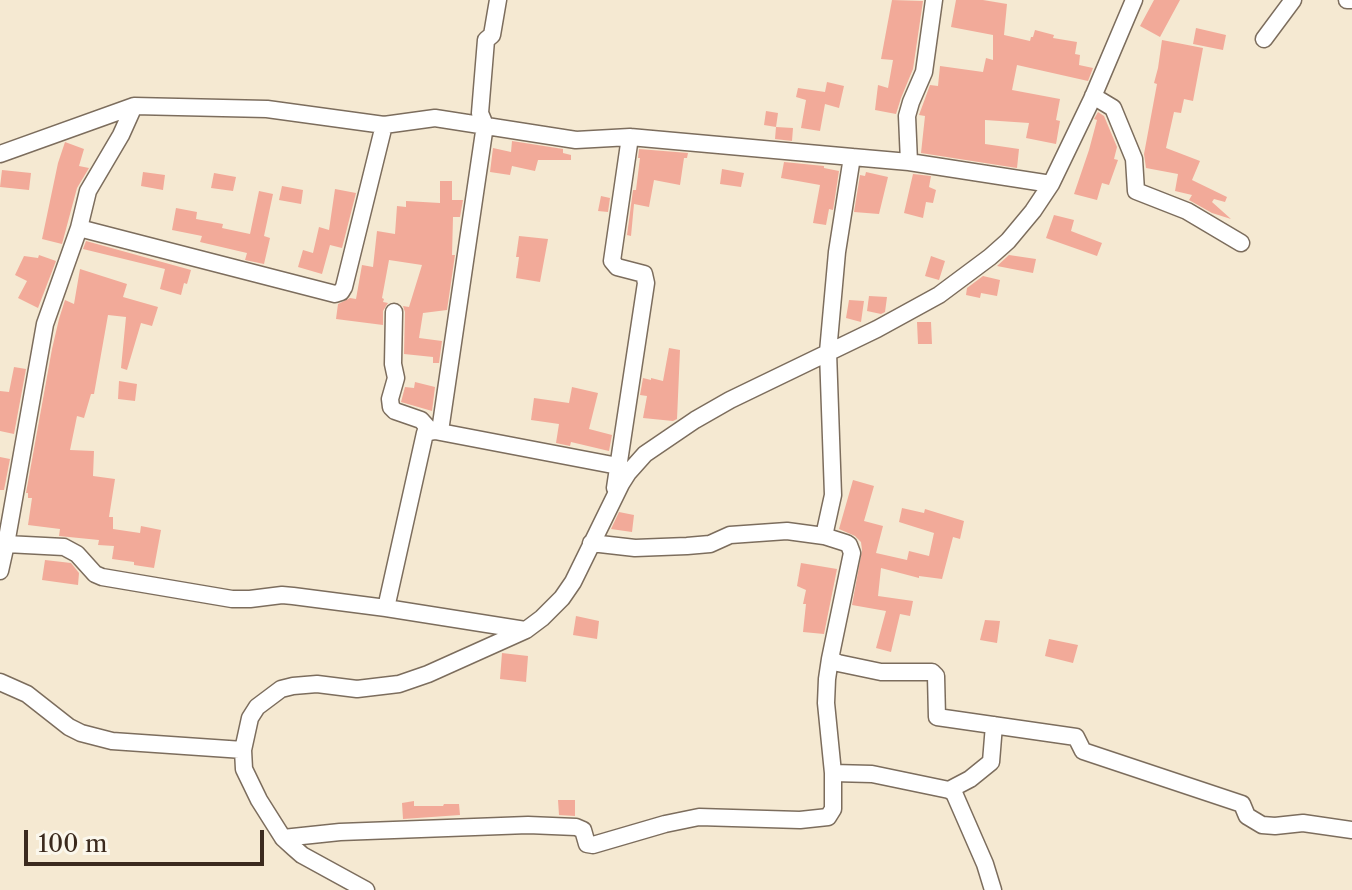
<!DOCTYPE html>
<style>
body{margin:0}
#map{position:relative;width:1352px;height:890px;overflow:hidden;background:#f5e9d2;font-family:"Libre Caslon Text",serif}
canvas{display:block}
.scale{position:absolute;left:24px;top:830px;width:240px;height:36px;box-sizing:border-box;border:4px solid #3b2a1e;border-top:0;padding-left:10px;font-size:24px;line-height:28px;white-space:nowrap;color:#3b2a1e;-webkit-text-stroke:6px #fbf7ec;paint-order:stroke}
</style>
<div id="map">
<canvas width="1352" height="890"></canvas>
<div class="scale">100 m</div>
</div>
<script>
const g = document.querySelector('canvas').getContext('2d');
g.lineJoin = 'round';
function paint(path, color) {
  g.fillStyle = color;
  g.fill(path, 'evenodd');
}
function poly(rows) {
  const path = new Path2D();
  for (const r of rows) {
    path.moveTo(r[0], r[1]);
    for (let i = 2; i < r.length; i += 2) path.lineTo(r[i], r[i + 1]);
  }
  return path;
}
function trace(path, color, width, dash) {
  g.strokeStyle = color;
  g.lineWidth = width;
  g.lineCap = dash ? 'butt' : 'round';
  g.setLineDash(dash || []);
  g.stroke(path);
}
paint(poly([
 [892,0,923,1,913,69,901,98,896,114,875,110,878,85,888,88,893,60,881,59],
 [956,0,983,0,1007,4,1004,35,1030,41,1031,37,1033,37,1035,30,1054,35,1053,38,1077,42,1075,54,1080,55,1079,65,1093,68,1088,81,1017,65,1012,90,1060,99,1056,120,1060,121,1056,144,1026,138,1029,123,985,120,985,144,1019,149,1017,168,921,153,925,116,919,115,930,85,938,86,940,66,983,72,986,58,993,60,993,35,951,27],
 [1154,0,1180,0,1160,37,1140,26],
 [1196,28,1226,35,1223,50,1193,44],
 [1162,40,1203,48,1193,101,1184,99,1181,113,1174,112,1166,148,1200,161,1192,180,1227,197,1225,202,1214,199,1212,202,1231,219,1212,213,1189,200,1192,195,1175,191,1178,174,1146,168,1144,154,1157,84,1154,83,1158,68],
 [827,82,844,86,839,108,825,104,820,131,801,128,806,100,796,97,798,88,825,92],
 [766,111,778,113,776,127,764,125],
 [1098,112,1104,116,1117,147,1114,159,1118,160,1109,185,1102,183,1097,200,1074,194,1089,150,1097,120,1094,119],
 [776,127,793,128,792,141,775,139],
 [512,141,563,149,563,153,571,155,571,160,538,160,535,171,512,166,510,175,490,172,493,148,511,152],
 [65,142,84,149,79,166,89,168,77,188,62,244,42,239,58,163],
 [639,149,688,153,687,158,684,158,680,185,654,180,649,207,634,204,631,236,627,235,633,190,636,190,640,158,638,158],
 [784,162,824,166,824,168,839,171,833,210,829,209,826,225,813,223,820,185,781,178],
 [722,169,744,173,741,187,720,184],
 [2,170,31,173,29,190,0,187],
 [143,172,165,175,163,190,141,186],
 [866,172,888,177,879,214,854,212,860,175,865,176],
 [214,173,236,177,233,191,211,188],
 [913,174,931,176,929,187,936,190,933,203,926,202,923,218,904,213],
 [440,181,452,181,452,200,463,200,460,217,453,217,452,255,455,255,447,310,423,313,419,338,442,341,439,363,433,363,433,357,404,354,405,312,403,306,409,307,422,265,389,260,382,298,384,299,383,302,388,303,383,311,383,325,336,319,338,304,350,298,356,299,362,265,373,267,377,231,395,234,397,206,406,207,406,201,440,203],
 [282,186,303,190,301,204,279,200],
 [335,189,356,193,342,248,330,245,322,274,298,267,303,250,313,253,319,227,329,230],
 [259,191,273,194,264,236,270,238,264,264,245,260,247,253,200,242,202,236,172,230,176,208,197,212,196,219,223,224,222,228,250,234],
 [601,196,610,198,608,212,598,211],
 [1054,215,1074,220,1071,231,1102,243,1097,256,1046,238],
 [519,236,548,239,540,282,516,278,519,257,516,257],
 [86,241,191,270,187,284,184,283,181,295,160,289,165,269,83,249],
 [39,255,56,261,38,308,18,298,27,281,15,275,24,256,38,258],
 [1009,255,1036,259,1033,273,997,266],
 [931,256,945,261,939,280,925,276],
 [80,269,127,284,123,297,158,307,152,326,141,323,127,370,121,368,126,317,108,315,94,394,91,394,84,418,77,416,70,450,94,451,93,476,115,479,109,517,113,517,113,529,140,533,141,526,161,530,154,568,134,565,134,562,112,559,114,546,98,545,99,540,59,536,60,529,28,525,32,498,28,498,28,493,26,493,52,349,59,319,65,300,74,304],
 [983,276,1000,280,997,296,981,293,980,298,966,295,967,288],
 [869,296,887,297,885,312,881,314,867,311],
 [849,300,864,301,861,322,846,318],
 [917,322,931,322,932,344,918,344],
 [669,348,680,350,677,419,673,421,643,418,647,396,640,395,643,378,651,380,651,378,663,381],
 [14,367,26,369,14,434,0,431,0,391,9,392],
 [119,381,137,384,135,401,118,399],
 [415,382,435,387,432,411,401,402,405,387,414,388],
 [572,387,598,393,589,429,612,435,609,451,571,442,570,446,556,443,559,424,531,420,534,398,569,403],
 [0,457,10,459,4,490,0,490],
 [853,480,874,486,864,521,883,526,876,553,907,560,909,551,929,556,934,533,899,522,902,508,924,513,925,509,964,521,960,539,953,537,942,579,919,576,919,578,881,568,878,596,913,601,910,616,900,614,891,652,876,648,886,611,852,605,862,550,861,542,855,536,839,529],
 [619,512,634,515,632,532,611,529],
 [45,560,71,563,79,573,78,585,42,580],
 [801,563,837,569,824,634,803,632,806,604,803,604,806,590,797,586],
 [576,616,599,621,597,639,573,635],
 [985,620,1000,621,997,643,980,640],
 [1049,639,1078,645,1073,663,1045,656],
 [502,653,528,656,526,682,500,679],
 [558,800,575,800,575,816,559,815],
 [414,801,414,806,443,806,444,804,459,804,460,815,403,819,402,803]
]), '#f2aa99');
const minor = poly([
 [1347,0,1352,0],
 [1264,39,1293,0],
 [1093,96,1113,108,1134,159,1136,191,1187,211,1241,243],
 [0,154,134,106,267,109,384,125,435,118,576,140,630,137,852,157,909,162,1051,184],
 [909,162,907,116,911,102,924,72,934,0],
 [79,228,335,294,341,292,344,287,384,125],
 [394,312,393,364,396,378,390,399,391,407,395,411,421,420,430,430],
 [440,431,485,125,480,113,486,40,492,35,498,0],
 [615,488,646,283,644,274,617,267,612,261,630,137],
 [824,536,833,495,828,352,837,252,852,157],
 [591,543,635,548,687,546,710,544,730,535,787,531,824,536,846,543,849,545,852,553,830,659,838,663,881,672,932,672,936,676,937,717,1076,737,1083,751,1242,804,1247,816,1262,825,1275,826,1303,823,1352,830],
 [6,544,64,547,77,554,95,574,102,577,232,599,250,599,282,595,293,596,386,608,525,630],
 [0,571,6,544,45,324,79,228,88,191,121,135,134,106],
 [386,608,425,433,435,431,618,466],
 [0,682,27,694,69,727,81,733,112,741,243,750],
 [833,773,872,774,949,790,954,793,985,864,993,890],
 [949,790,970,779,991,762,994,725],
 [283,838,340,832,528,825,576,827,583,830,587,844,593,845,665,824,699,817,800,820,828,817,833,809,833,773,826,703,827,679,830,659],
 [366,890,302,855,294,848,283,838,259,800,244,769,243,750,250,718,257,707,281,689,293,686,317,684,357,689,399,684,428,674,526,630,542,618,562,598,573,582,621,484,628,473,645,454,695,420,730,400,877,329,939,295,990,257,1008,241,1033,211,1051,184,1092,99,1134,0]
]);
trace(minor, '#7c6d5d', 19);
trace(minor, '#fff', 16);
</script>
